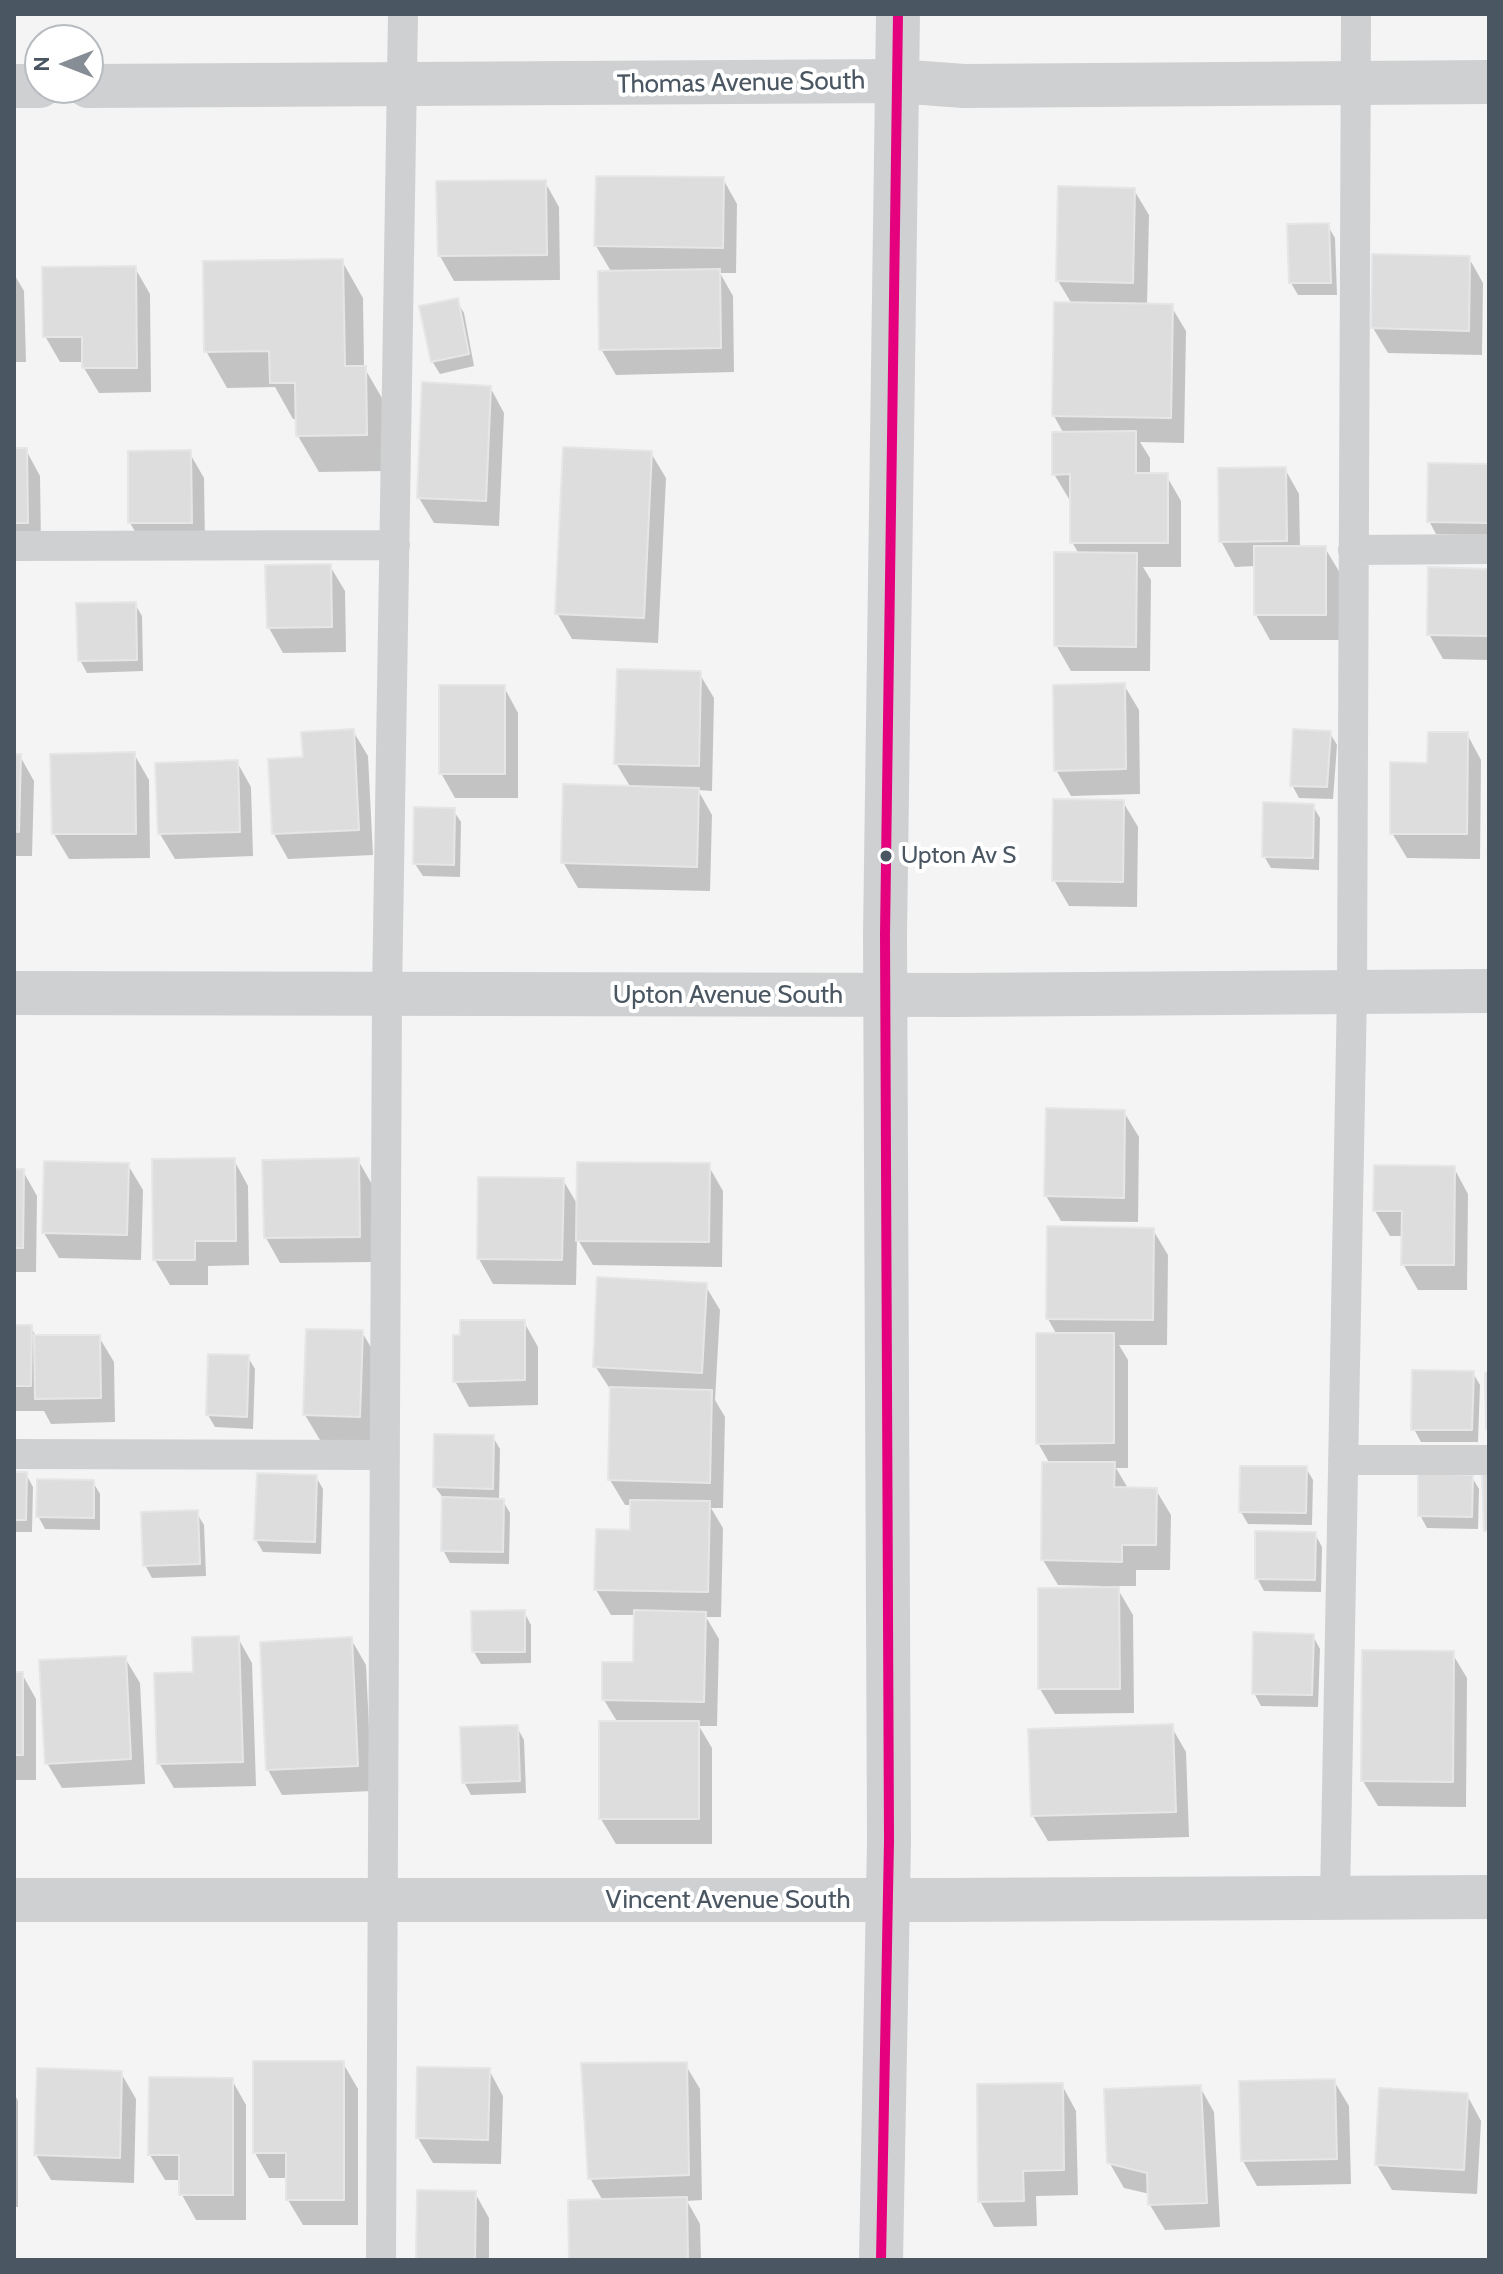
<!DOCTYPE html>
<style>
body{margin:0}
#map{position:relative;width:1503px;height:2274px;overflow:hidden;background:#f4f4f4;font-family:Cabin,sans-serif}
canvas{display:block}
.frame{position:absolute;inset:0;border:16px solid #4a5661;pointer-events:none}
.north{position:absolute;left:24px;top:24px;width:80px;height:80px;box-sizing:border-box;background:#fff;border:2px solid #b7bbc0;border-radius:50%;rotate:270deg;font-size:22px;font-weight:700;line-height:32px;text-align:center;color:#4a5661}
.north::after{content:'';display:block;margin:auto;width:28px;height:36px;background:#868d94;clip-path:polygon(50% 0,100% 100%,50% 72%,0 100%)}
</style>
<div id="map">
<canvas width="1503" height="2274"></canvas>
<div class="frame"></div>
<div class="north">N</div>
</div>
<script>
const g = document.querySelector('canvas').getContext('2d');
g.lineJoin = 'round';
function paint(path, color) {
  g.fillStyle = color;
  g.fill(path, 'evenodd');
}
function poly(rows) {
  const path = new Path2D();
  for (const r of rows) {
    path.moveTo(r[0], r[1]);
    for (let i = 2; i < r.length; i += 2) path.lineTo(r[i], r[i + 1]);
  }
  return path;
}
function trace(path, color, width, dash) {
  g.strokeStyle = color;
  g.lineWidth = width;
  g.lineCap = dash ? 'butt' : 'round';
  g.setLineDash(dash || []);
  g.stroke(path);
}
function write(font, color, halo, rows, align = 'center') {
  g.font = font + ' Cabin,sans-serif';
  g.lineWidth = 8;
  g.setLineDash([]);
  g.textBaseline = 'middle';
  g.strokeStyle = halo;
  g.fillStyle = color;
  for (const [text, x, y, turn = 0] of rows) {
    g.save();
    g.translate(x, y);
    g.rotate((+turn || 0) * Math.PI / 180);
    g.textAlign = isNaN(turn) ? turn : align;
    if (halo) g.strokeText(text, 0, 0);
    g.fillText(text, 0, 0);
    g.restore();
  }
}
paint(poly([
 [723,179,737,204,736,273,720,273,733,296,734,372,616,375,601,349,612,273,596,246],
 [545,182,559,207,560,280,454,281,440,256],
 [1134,190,1149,215,1147,306,1171,306,1186,331,1184,443,1140,442,1150,458,1150,475,1166,475,1181,501,1181,567,1143,567,1151,580,1150,671,1071,671,1056,645,1079,554,1072,542,1072,499,1069,499,1054,474,1064,434,1054,416,1072,304,1058,281],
 [1328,226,1335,238,1337,295,1298,295,1291,283],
 [1469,258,1483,283,1482,355,1388,353,1373,328],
 [342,261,363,298,364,367,386,405,387,471,319,472,298,436,298,419,293,419,275,387,227,388,206,351],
 [135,268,150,294,151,392,99,393,84,368,84,362,60,362,45,336],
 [14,274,24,291,26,362,14,362],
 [457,301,464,313,474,366,440,374,432,361],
 [490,387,504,413,499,526,434,523,419,498],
 [14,450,26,450,40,476,41,547,14,548],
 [189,452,204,478,205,547,145,548,130,523],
 [651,453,666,478,658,643,572,639,557,613],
 [1489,466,1489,535,1436,534,1429,521],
 [1285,469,1299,494,1300,548,1325,548,1340,573,1340,640,1270,640,1256,615,1256,566,1235,567,1221,541],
 [330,566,345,591,346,652,283,653,269,628],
 [1489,571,1489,660,1443,659,1429,634],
 [135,604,142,616,143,671,87,673,80,660],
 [699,673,714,698,712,791,698,790,712,815,710,891,578,888,563,862,631,788,616,763],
 [1124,685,1139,710,1140,794,1071,796,1056,770],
 [504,687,518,713,518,798,455,798,441,773],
 [353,731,368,756,373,855,288,859,274,834,305,759],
 [1330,733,1337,745,1333,799,1299,798,1292,785],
 [1467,734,1481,760,1480,859,1407,858,1392,833,1428,765],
 [134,754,149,780,150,858,69,859,54,834],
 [14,756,20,756,34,781,32,856,14,856],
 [237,762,251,787,253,856,175,859,160,834],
 [1123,802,1138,827,1137,907,1069,906,1054,880],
 [1313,806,1320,818,1319,870,1271,868,1264,856],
 [453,810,461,822,460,877,423,876,415,864],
 [1124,1112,1139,1137,1138,1222,1061,1221,1046,1196],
 [234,1160,248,1186,249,1265,208,1266,208,1285,170,1285,155,1260],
 [358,1160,373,1186,374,1262,280,1263,266,1238],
 [128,1165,143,1190,141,1260,59,1258,44,1233],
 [708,1165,723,1191,722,1267,593,1265,577,1238,576,1285,493,1284,479,1259,563,1180,579,1207],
 [1454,1168,1468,1194,1467,1290,1418,1290,1403,1264,1404,1236,1390,1236,1375,1211],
 [14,1171,23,1171,37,1196,36,1272,14,1272],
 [1153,1230,1168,1255,1167,1345,1119,1345,1128,1360,1128,1468,1116,1468,1129,1490,1156,1490,1171,1515,1170,1570,1136,1570,1136,1586,1116,1586,1133,1615,1134,1713,1055,1714,1040,1689,1101,1586,1058,1585,1043,1560,1050,1464,1038,1443,1057,1335,1048,1319],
 [705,1285,720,1310,715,1400,725,1417,723,1508,711,1508,723,1528,721,1617,706,1617,719,1639,717,1726,699,1726,712,1748,712,1844,616,1844,601,1819,618,1723,604,1700,635,1664,636,1615,611,1615,596,1590,632,1532,632,1505,625,1505,610,1480,612,1392,595,1366],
 [524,1322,538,1347,538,1405,469,1407,455,1381],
 [14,1327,31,1327,36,1337,99,1337,114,1362,115,1422,51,1424,44,1411,14,1411],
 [362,1332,377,1358,374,1442,320,1440,305,1415],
 [248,1357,255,1369,253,1429,215,1427,208,1415],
 [1473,1373,1480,1385,1478,1442,1421,1442,1414,1429],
 [493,1437,500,1449,499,1501,503,1501,510,1513,509,1564,450,1563,443,1550,444,1499,435,1487],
 [1306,1468,1313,1480,1312,1525,1248,1524,1241,1512],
 [14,1474,26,1474,33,1487,32,1532,14,1532],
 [316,1477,323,1489,321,1554,263,1552,256,1540],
 [1472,1477,1479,1489,1478,1529,1427,1528,1420,1515],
 [93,1482,100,1494,100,1530,45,1529,38,1516],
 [196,1512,204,1525,206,1576,152,1578,145,1565],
 [1315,1534,1322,1547,1321,1592,1264,1591,1257,1578],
 [524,1612,531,1625,531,1663,481,1664,474,1652],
 [1313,1636,1320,1649,1318,1707,1261,1706,1254,1693],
 [238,1638,252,1663,256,1786,174,1788,159,1763,195,1674],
 [351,1639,366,1665,372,1791,282,1795,268,1770],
 [1452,1653,1467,1678,1466,1807,1378,1806,1363,1781],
 [125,1658,140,1683,145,1784,62,1788,47,1763],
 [14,1674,22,1674,36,1699,36,1780,14,1780],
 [1171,1726,1186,1752,1189,1837,1048,1841,1033,1816],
 [517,1727,524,1740,526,1793,471,1795,464,1782],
 [343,2063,358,2089,358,2225,303,2225,288,2200,288,2178,269,2178,255,2153],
 [685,2064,700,2089,702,2200,687,2201,700,2224,701,2260,571,2260,603,2201,590,2178],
 [489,2070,503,2096,501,2164,433,2163,418,2138],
 [121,2073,136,2099,134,2183,51,2180,36,2155],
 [232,2080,246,2105,246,2220,196,2220,182,2195,182,2180,165,2180,150,2155],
 [1334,2081,1349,2106,1351,2184,1257,2186,1243,2161],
 [1062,2085,1076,2111,1078,2195,1036,2196,1037,2226,994,2227,980,2201],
 [1200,2087,1214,2112,1220,2227,1165,2230,1150,2205,1150,2194,1124,2188,1109,2162],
 [14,2093,18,2101,18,2207,14,2207],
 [1467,2095,1481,2121,1477,2194,1392,2190,1377,2165],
 [475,2193,489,2218,489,2260,418,2260]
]), '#0003');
const building = poly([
 [596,176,724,177,723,248,594,246,596,176],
 [546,180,547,255,438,256,436,181,546,180],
 [1058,186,1135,188,1133,283,1056,281,1058,186],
 [1329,223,1331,283,1289,283,1287,224,1329,223],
 [1372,254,1470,256,1469,331,1371,328,1372,254],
 [343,259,345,366,366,366,367,435,296,436,295,383,270,383,269,351,204,352,203,261,343,259],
 [136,266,137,368,82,368,82,337,43,337,42,267,136,266],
 [720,269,721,348,599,350,598,271,720,269],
 [458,298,469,354,431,362,419,306,458,298],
 [1054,302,1173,304,1171,418,1052,416,1054,302],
 [422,382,491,386,486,501,417,498,422,382],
 [1136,431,1136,473,1168,473,1168,543,1070,543,1070,474,1052,475,1052,432,1136,431],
 [563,447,652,451,644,618,555,614,563,447],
 [14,448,27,448,28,523,14,523,14,448],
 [191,450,192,523,128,523,128,451,191,450],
 [1428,463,1489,464,1489,523,1427,522,1428,463],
 [1286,467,1287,541,1219,542,1218,468,1286,467],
 [1254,546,1326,546,1326,615,1254,615,1254,546],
 [1054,552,1137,553,1136,647,1054,646,1054,552],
 [331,564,332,627,267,628,265,565,331,564],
 [1428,567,1489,569,1489,636,1427,635,1428,567],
 [136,602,137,660,78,661,76,603,136,602],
 [617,669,701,671,699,766,614,764,617,669],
 [1125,683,1126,769,1054,771,1053,685,1125,683],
 [439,685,505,685,505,774,439,774,439,685],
 [354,729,359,830,272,834,268,759,303,757,301,732,354,729],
 [1293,729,1331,731,1327,787,1290,786,1293,729],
 [1428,732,1468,732,1467,834,1390,834,1390,762,1427,763,1428,732],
 [135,752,136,834,52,834,50,754,135,752],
 [14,754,21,754,19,832,14,831,14,754],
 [238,760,240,832,158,834,155,763,238,760],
 [563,784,699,788,697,867,561,863,563,784],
 [1053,799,1124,800,1123,882,1052,881,1053,799],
 [1263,802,1314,804,1313,858,1262,857,1263,802],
 [414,807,455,808,454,865,413,864,414,807],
 [1046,1108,1125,1110,1124,1198,1044,1196,1046,1108],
 [235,1158,236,1241,195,1241,195,1260,153,1260,152,1159,235,1158],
 [359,1158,360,1237,264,1238,262,1160,359,1158],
 [44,1161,129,1163,127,1235,42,1233,44,1161],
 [577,1162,710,1163,709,1242,576,1241,577,1162],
 [1374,1165,1455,1166,1454,1265,1401,1265,1402,1211,1373,1211,1374,1165],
 [14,1169,24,1169,23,1248,14,1248,14,1169],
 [478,1177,564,1178,562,1260,477,1259,478,1177],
 [1047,1226,1154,1228,1153,1320,1046,1319,1047,1226],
 [597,1277,707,1283,702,1373,593,1367,597,1277],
 [460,1320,525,1320,525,1380,453,1382,453,1335,460,1335,460,1320],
 [14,1325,32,1325,31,1386,14,1386,14,1325],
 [306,1329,363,1330,360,1417,303,1415,306,1329],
 [1036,1333,1114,1333,1114,1443,1036,1444,1036,1333],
 [34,1335,100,1335,101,1398,35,1399,34,1335],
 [208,1354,249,1355,247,1417,206,1415,208,1354],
 [1412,1370,1474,1371,1472,1430,1411,1430,1412,1370],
 [1489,1372,1489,1429,1486,1429,1485,1373,1489,1372],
 [610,1387,712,1390,710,1483,608,1480,610,1387],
 [434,1434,494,1435,493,1489,433,1487,434,1434],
 [1042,1462,1115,1462,1114,1487,1157,1488,1156,1545,1122,1545,1122,1562,1041,1560,1042,1462],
 [1240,1466,1307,1466,1306,1513,1239,1512,1240,1466],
 [14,1472,27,1472,26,1520,14,1520,14,1472],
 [257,1473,317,1475,315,1542,254,1540,257,1473],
 [1418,1473,1473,1475,1472,1517,1418,1516,1418,1473],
 [1482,1474,1489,1474,1489,1531,1484,1531,1482,1474],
 [37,1479,94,1480,94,1518,36,1517,37,1479],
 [442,1497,504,1499,503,1552,441,1551,442,1497],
 [630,1500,710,1501,708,1592,594,1590,596,1529,630,1530,630,1500],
 [198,1510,200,1564,143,1566,141,1512,198,1510],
 [1255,1531,1316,1532,1315,1580,1255,1579,1255,1531],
 [1119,1587,1120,1689,1038,1689,1038,1588,1119,1587],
 [525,1610,525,1652,472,1652,471,1611,525,1610],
 [634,1610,706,1612,704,1702,602,1700,602,1662,633,1662,634,1610],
 [1253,1632,1314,1634,1312,1695,1252,1694,1253,1632],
 [239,1636,243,1762,157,1764,154,1673,193,1672,192,1637,239,1636],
 [352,1637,358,1766,266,1770,260,1642,352,1637],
 [1362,1650,1454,1651,1453,1782,1361,1781,1362,1650],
 [126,1656,131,1759,45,1764,39,1660,126,1656],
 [14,1672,23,1672,23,1755,14,1755,14,1672],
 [599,1721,699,1721,699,1819,599,1819,599,1721],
 [1173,1724,1176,1812,1031,1816,1028,1729,1173,1724],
 [518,1725,520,1781,462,1783,460,1727,518,1725],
 [253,2061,344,2061,344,2200,286,2200,286,2153,253,2153,253,2061],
 [687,2062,689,2175,588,2179,581,2063,687,2062],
 [417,2067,490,2068,488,2140,416,2138,417,2067],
 [37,2068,122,2071,120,2158,34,2155,37,2068],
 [149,2077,233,2078,233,2195,179,2195,179,2155,148,2155,149,2077],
 [1335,2079,1337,2159,1241,2161,1239,2081,1335,2079],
 [1063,2083,1064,2170,1023,2171,1024,2201,978,2202,977,2084,1063,2083],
 [1201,2085,1207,2203,1148,2205,1147,2173,1107,2163,1104,2089,1201,2085],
 [1379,2088,1468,2093,1464,2170,1375,2165,1379,2088],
 [417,2190,476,2191,475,2260,416,2260,417,2190],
 [687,2197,688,2260,569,2260,568,2200,687,2197]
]);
paint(building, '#ddddde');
trace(building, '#e5e6e7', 2);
trace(poly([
 [14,546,395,545],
 [1353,550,1489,549],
 [14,1454,385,1455],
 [1343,1460,1489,1460],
 [1335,1897,1352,991,1356,14],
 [381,2260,387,994,403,14]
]), '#ced0d2', 30);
trace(poly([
 [14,86,40,86],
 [88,86,896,81,964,86,1489,82],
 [14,993,957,995,1489,991],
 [14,1900,947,1900,1489,1897]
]), '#ced0d2', 44);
trace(poly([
 [881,2260,889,1841,885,934,898,14]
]), '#ced0d2', 44);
trace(poly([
 [881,2260,889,1841,885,934,898,14]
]), '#e5007d', 10);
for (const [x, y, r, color] of [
 [886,856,7,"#4a5661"]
]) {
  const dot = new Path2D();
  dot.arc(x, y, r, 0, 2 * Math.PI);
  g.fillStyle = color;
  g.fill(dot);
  trace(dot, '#fff', 3);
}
write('24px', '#4a5661', '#fff', [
 ["Upton Av S",901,856]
], 'left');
write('26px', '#4a5661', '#fff', [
 ["Thomas Avenue South",741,83,-1],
 ["Upton Avenue South",728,995],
 ["Vincent Avenue South",728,1900]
]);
</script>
